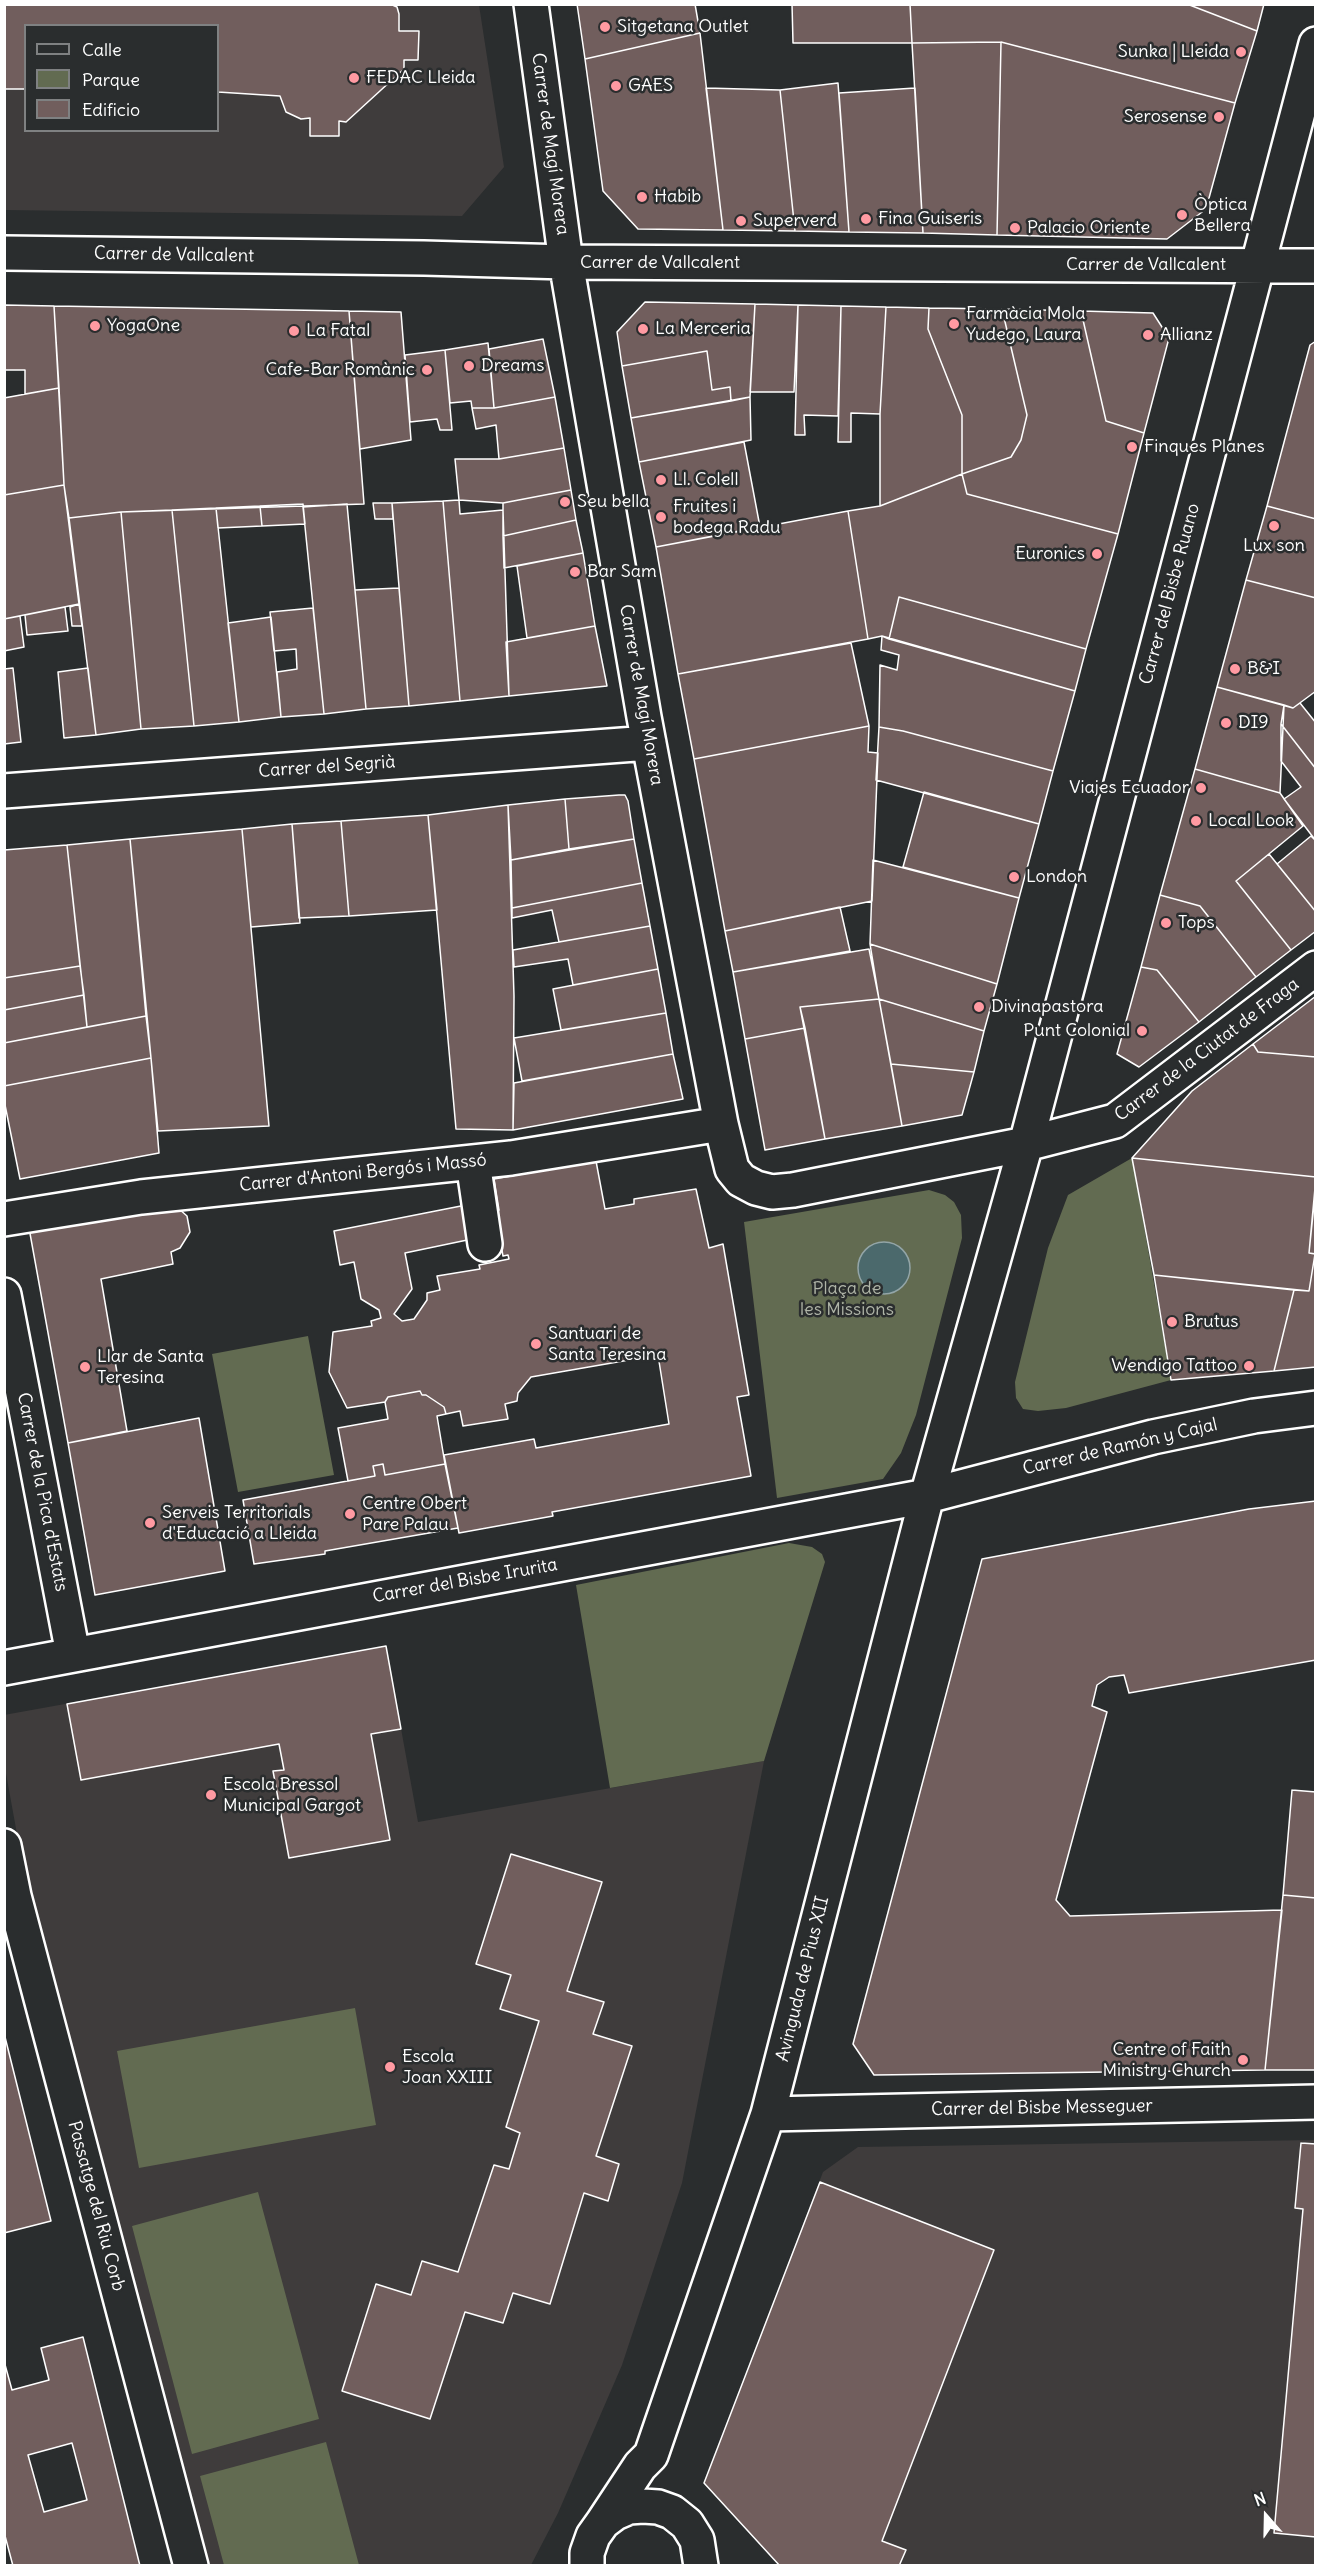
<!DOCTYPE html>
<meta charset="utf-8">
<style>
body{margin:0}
#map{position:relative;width:1320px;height:2570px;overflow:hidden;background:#2a2d2e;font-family:Delius,sans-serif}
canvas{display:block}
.frame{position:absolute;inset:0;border:6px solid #fff;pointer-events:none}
.legend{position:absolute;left:24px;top:24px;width:195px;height:108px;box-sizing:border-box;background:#2a2d2e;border:2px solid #7f8182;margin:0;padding:8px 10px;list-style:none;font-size:18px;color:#fff}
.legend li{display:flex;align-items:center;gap:12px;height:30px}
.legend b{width:30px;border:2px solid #7f8182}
.north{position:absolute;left:1236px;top:2486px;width:60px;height:60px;-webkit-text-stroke:4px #2a2d2e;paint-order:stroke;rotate:340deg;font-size:16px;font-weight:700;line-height:24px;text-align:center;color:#fff}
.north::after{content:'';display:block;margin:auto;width:21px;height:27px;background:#fff;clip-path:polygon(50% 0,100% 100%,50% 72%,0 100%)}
</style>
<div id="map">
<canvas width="1320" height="2570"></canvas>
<div class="frame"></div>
<ul class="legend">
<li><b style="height:8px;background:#2a2d2e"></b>Calle</li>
<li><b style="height:16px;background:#626b51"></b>Parque</li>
<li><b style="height:16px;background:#715e5d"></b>Edificio</li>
</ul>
<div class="north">N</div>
</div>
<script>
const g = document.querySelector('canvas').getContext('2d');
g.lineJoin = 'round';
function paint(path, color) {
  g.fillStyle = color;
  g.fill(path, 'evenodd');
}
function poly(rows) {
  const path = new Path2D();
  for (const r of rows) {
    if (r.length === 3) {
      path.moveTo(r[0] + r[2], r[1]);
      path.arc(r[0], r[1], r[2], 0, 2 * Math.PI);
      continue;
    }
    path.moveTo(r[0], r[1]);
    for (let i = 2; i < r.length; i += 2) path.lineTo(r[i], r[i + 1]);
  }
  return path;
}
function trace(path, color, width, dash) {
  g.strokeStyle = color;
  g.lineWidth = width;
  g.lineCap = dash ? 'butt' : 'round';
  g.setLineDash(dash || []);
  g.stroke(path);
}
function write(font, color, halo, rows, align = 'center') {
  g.font = font + ' Delius,sans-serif';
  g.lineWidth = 5;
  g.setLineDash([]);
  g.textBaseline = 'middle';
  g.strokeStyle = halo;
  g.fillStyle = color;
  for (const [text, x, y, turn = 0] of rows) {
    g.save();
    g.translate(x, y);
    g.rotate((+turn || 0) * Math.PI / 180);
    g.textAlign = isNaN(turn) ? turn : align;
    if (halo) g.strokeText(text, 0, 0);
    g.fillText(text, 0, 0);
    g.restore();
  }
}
paint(poly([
 [5,5,479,5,504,167,462,216,5,210],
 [26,26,218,26,218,130,26,130],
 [386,1646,418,1822,764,1761,682,2183,622,2365,558,2513,531,2565,209,2565,27,1889,5,1768,4,1715],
 [1315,2140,1315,2564,780,2565,704,2483,823,2172,858,2147]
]), '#3f3c3c');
paint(poly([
 [1132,1158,1171,1380,1066,1408,1038,1411,1023,1409,1016,1398,1015,1382,1048,1248,1068,1195],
 [929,1190,945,1195,954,1202,961,1215,962,1238,916,1415,901,1453,883,1479,777,1498,744,1222],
 [308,1336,334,1475,238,1492,212,1354],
 [789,1543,812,1547,822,1554,825,1562,764,1761,610,1788,576,1585],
 [355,2008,376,2125,139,2168,117,2051],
 [258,2192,319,2419,192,2454,132,2226],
 [326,2442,359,2565,224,2565,200,2476]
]), '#626b51');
const water = poly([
 [884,1268,26]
]);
paint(water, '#4b696c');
trace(water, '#93a5a7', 1.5);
const building = poly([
 [4,4,390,4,397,7,399,14,399,31,419,31,418,60,404,60,404,69,346,122,339,121,339,136,310,136,310,118,301,119,286,112,280,96,218,92,218,26,26,26,26,89,4,89,4,4],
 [577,4,695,4,700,33,585,59,577,4],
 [792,4,910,4,912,43,793,43,792,4],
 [910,4,1187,4,1257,31,1235,103,1001,42,912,43,910,4],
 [1187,4,1264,4,1257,31,1187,4],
 [700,33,723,230,638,229,603,191,585,59,700,33],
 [1001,42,1235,103,1206,209,1167,239,997,235,1001,42],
 [1001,42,997,235,923,233,912,43,1001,42],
 [838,83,849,232,795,231,780,90,838,83],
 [706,88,780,90,795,231,723,230,706,88],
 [915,88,923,233,849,232,839,93,915,88],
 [645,302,755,304,750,397,731,401,730,387,712,390,707,351,622,366,617,332,645,302],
 [755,304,798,305,794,392,750,392,755,304],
 [4,305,54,306,59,388,25,394,25,370,4,370,4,305],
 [798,305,841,306,838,416,804,415,805,435,795,435,798,305],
 [54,306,349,311,364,504,121,512,69,518,64,485,54,306],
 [841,306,886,307,880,414,851,413,851,442,838,442,841,306],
 [886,307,929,308,928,329,962,415,962,474,880,506,880,414,886,307],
 [929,308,1002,309,1027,415,1021,440,1011,457,962,474,962,415,928,329,929,308],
 [1002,309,1081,311,1106,421,1144,433,1118,534,967,494,962,474,1011,457,1021,440,1027,415,1002,309],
 [349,311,401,312,411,440,360,449,349,311],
 [1081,311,1153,313,1169,338,1144,433,1106,421,1081,311],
 [543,339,555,397,494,408,489,349,543,339],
 [1316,341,1316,519,1267,506,1310,345,1316,341],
 [488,343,494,408,472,408,471,401,450,403,445,350,488,343],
 [445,350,452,430,440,430,437,419,410,422,405,355,445,350],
 [707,351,712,390,730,387,731,401,631,418,622,366,707,351],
 [59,388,64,485,4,495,4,398,59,388],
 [555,397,564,448,499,459,496,425,476,429,472,408,494,408,555,397],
 [750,397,751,440,639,462,631,418,750,397],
 [744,442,760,527,656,547,639,462,744,442],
 [564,448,571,490,503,503,459,500,455,459,499,459,564,448],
 [962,474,967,494,1118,534,1086,649,899,597,889,639,882,636,868,639,848,511,880,506,962,474],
 [64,485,79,604,4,619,4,495,64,485],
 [571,490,576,520,503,536,503,503,571,490],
 [459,500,460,514,503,510,509,696,460,701,443,501,459,500],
 [443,501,460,701,409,706,392,503,443,501],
 [373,503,392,503,393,519,375,519,373,503],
 [303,504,305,524,262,526,260,506,303,504],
 [347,504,366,709,324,714,303,507,347,504],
 [260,506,262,526,218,528,216,508,260,506],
 [1267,506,1316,519,1316,598,1246,580,1267,506],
 [216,508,239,722,194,726,172,510,216,508],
 [172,510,194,726,141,729,121,512,172,510],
 [848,511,868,639,678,674,656,547,848,511],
 [121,512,141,729,96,735,69,518,121,512],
 [576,520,583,553,504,568,503,536,576,520],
 [583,553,595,626,527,638,517,566,583,553],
 [1246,580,1316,598,1316,691,1293,708,1217,687,1246,580],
 [399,588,409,706,366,709,355,590,399,588],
 [899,597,1086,649,1075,691,889,639,899,597],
 [79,604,82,626,72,626,70,607,79,604],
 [65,607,68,631,27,635,25,615,65,607],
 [313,608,324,714,281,717,277,672,297,669,296,649,274,651,270,612,313,608],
 [20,616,24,647,4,651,4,619,20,616],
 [271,617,281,717,239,722,228,623,271,617],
 [595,626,607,686,509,696,506,642,595,626],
 [882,636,1075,691,1053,771,903,731,879,727,880,665,897,670,899,655,881,650,882,636],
 [851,643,869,726,694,759,678,674,851,643],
 [13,668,21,742,4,744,4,669,13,668],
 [88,668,96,735,64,738,58,672,88,668],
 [1217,687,1284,705,1280,793,1195,769,1217,687],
 [1300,703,1316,723,1316,769,1281,724,1284,705,1293,708,1300,703],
 [1281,724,1316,769,1316,841,1284,799,1301,787,1281,761,1281,724],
 [869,726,868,752,878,753,872,901,725,931,694,759,869,726],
 [879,727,903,731,1053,771,1039,824,876,780,879,727],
 [1195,769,1280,793,1303,826,1236,881,1291,950,1256,977,1200,906,1160,895,1195,769],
 [924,792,1039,824,1019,898,903,867,924,792],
 [619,795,625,795,628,801,634,839,569,849,565,799,619,795],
 [565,799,569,849,511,860,508,805,565,799],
 [508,805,514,996,513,1130,456,1129,428,815,508,805],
 [428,815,437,910,349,916,341,821,428,815],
 [341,821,349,916,299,918,292,824,341,821],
 [292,824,300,923,251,927,242,829,292,824],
 [242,829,269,1126,158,1131,130,839,242,829],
 [1311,836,1316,841,1316,912,1277,864,1311,836],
 [130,839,146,1016,87,1027,67,845,130,839],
 [634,839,642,883,512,908,511,860,634,839],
 [67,845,80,966,4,978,4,850,67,845],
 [1269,854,1316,912,1316,931,1291,950,1236,881,1269,854],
 [873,860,1019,898,997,984,870,944,873,860],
 [642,883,650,926,559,942,552,910,512,918,512,908,642,883],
 [1160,895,1200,906,1256,977,1199,1022,1157,970,1141,967,1160,895],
 [840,907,850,951,733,972,725,931,840,907],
 [650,926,658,969,573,985,568,959,514,967,513,950,650,926],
 [870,944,997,984,984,1031,879,999,870,944],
 [869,949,879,999,800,1007,805,1028,745,1039,733,972,869,949],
 [80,966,84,995,4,1010,4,978,80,966],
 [1141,967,1157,970,1199,1022,1139,1067,1117,1054,1141,967],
 [658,969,666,1013,561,1030,553,989,658,969],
 [84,995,87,1027,4,1043,4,1010,84,995],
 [1316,996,1316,1057,1258,1052,1253,1044,1316,996],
 [879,999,984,1031,974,1072,891,1064,879,999],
 [879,999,902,1126,825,1139,800,1007,879,999],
 [666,1013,673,1054,522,1081,514,1038,666,1013],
 [146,1016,151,1058,4,1086,4,1043,146,1016],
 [805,1028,825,1139,765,1150,745,1039,805,1028],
 [1253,1044,1258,1052,1316,1057,1316,1177,1132,1158,1192,1091,1253,1044],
 [673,1054,683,1099,513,1130,514,1083,673,1054],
 [151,1058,159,1153,20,1179,4,1100,4,1086,151,1058],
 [891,1064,974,1072,962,1115,902,1126,891,1064],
 [1132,1158,1316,1177,1309,1253,1315,1254,1309,1291,1154,1275,1132,1158],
 [596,1161,605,1209,634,1204,634,1199,696,1189,709,1248,723,1244,749,1395,737,1397,751,1476,552,1512,553,1516,459,1533,444,1455,534,1439,536,1448,669,1424,658,1355,531,1377,518,1393,517,1401,505,1404,508,1419,463,1426,460,1411,446,1414,444,1407,426,1395,422,1395,420,1391,388,1397,385,1402,347,1408,329,1372,333,1332,372,1326,371,1321,381,1318,379,1310,361,1299,354,1262,340,1265,334,1231,466,1205,472,1239,405,1253,412,1289,394,1314,402,1321,414,1319,427,1300,427,1293,440,1290,437,1276,480,1269,479,1265,509,1259,508,1255,503,1256,495,1212,499,1210,494,1179,596,1161],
 [1316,1185,1316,1254,1309,1253,1316,1185],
 [178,1208,187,1216,190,1232,180,1248,171,1252,173,1264,101,1279,127,1431,68,1443,29,1228,178,1208],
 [1315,1254,1316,1367,1274,1371,1294,1290,1309,1291,1315,1254],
 [1154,1275,1294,1290,1274,1371,1171,1380,1154,1275],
 [420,1391,422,1395,426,1395,444,1407,446,1414,437,1416,445,1464,385,1475,383,1464,373,1466,375,1476,348,1481,338,1428,388,1419,385,1402,388,1397,420,1391],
 [199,1418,225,1571,95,1595,68,1443,199,1418],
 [383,1464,385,1475,445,1464,458,1528,325,1551,325,1554,254,1564,243,1500,375,1476,373,1466,383,1464],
 [1316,1501,1316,1660,1129,1693,1124,1675,1109,1677,1097,1685,1092,1706,1107,1712,1056,1900,1070,1916,1282,1910,1265,2070,874,2075,853,2044,982,1559,1249,1509,1316,1501],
 [386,1646,401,1729,371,1734,390,1840,289,1858,273,1771,284,1770,279,1744,81,1780,67,1704,386,1646],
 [1292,1790,1316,1792,1316,1898,1283,1895,1292,1790],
 [511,1854,602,1882,567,1991,604,2002,593,2034,632,2046,596,2156,619,2164,608,2201,584,2193,550,2304,513,2293,503,2323,465,2312,430,2419,342,2391,376,2284,411,2295,422,2261,458,2272,494,2165,509,2169,520,2133,506,2127,539,2021,500,2009,511,1975,476,1964,511,1854],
 [1283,1895,1316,1898,1316,2070,1265,2070,1283,1895],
 [4,2033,51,2221,4,2233,4,2033],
 [1301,2143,1316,2144,1316,2537,1274,2533,1303,2209,1295,2208,1301,2143],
 [820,2182,994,2250,882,2541,906,2550,899,2566,780,2566,704,2483,820,2182],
 [83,2337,140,2566,13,2566,4,2532,4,2361,12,2390,49,2380,41,2348,83,2337],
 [72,2443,87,2500,44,2512,28,2455,72,2443]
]);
paint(building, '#715e5d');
trace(building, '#fff', 1.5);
const minor = poly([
 [531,4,566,262,644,717,721,1124,732,1169,741,1180,756,1188,772,1192,793,1190,1026,1144,1115,1121,1316,968],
 [4,253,424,258,566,262,1316,266],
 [4,791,649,743],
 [473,1162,485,1244],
 [4,1219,141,1197,511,1158,721,1124],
 [4,1295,73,1654],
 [4,1668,927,1496,1153,1437,1254,1416,1316,1408],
 [4,1846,14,1896,191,2566],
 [768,2114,1316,2102],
 [603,2522,640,2466,651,2455,768,2114,927,1496,1026,1144,1316,44],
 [587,2566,587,2553,593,2536,603,2522,615,2513,629,2507,643,2506,658,2507,672,2512,687,2524,697,2540,701,2566]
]);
trace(minor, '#fff', 38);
trace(minor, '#2a2d2e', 33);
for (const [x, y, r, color] of [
 [605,27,6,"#ff9aa2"],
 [1241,52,6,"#ff9aa2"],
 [354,78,6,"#ff9aa2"],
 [616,86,6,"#ff9aa2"],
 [1219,117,6,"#ff9aa2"],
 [642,197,6,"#ff9aa2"],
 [1182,215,6,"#ff9aa2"],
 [866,219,6,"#ff9aa2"],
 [741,221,6,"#ff9aa2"],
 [1015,228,6,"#ff9aa2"],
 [954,324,6,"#ff9aa2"],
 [95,326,6,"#ff9aa2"],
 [643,329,6,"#ff9aa2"],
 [294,331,6,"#ff9aa2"],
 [1148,335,6,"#ff9aa2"],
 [469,366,6,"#ff9aa2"],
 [427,370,6,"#ff9aa2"],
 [1132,447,6,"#ff9aa2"],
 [661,480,6,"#ff9aa2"],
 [565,502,6,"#ff9aa2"],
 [661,517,6,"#ff9aa2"],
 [1274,526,6,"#ff9aa2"],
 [1097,554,6,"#ff9aa2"],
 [575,572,6,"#ff9aa2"],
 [1235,669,6,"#ff9aa2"],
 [1226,723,6,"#ff9aa2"],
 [1201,788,6,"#ff9aa2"],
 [1196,821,6,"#ff9aa2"],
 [1014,877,6,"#ff9aa2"],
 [1166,923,6,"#ff9aa2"],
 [979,1007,6,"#ff9aa2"],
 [1142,1031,6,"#ff9aa2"],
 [1172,1322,6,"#ff9aa2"],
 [536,1344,6,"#ff9aa2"],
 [1249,1366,6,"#ff9aa2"],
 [85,1367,6,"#ff9aa2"],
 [350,1514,6,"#ff9aa2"],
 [150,1523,6,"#ff9aa2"],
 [211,1795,6,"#ff9aa2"],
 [1243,2060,6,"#ff9aa2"],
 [390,2067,6,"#ff9aa2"]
]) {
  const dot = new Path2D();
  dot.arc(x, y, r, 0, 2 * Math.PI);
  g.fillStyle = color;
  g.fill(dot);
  trace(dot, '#2a2d2e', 2);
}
write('18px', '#fff', '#2a2d2e', [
 ["Sitgetana Outlet",617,27],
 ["Sunka | Lleida",1229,52,"right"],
 ["FEDAC Lleida",366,78],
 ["GAES",628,86],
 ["Serosense",1207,117,"right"],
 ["Habib",654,197],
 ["Òptica",1194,205],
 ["Bellera",1194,226],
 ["Fina Guiseris",878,219],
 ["Superverd",753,221],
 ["Palacio Oriente",1027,228],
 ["Farmàcia Mola",966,314],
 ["Yudego, Laura",966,335],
 ["YogaOne",107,326],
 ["La Merceria",655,329],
 ["La Fatal",306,331],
 ["Allianz",1160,335],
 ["Dreams",481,366],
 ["Cafe-Bar Romànic",415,370,"right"],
 ["Finques Planes",1144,447],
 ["Ll. Colell",673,480],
 ["Seu bella",577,502],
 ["Fruites i",673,507],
 ["bodega Radu",673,528],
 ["Lux son",1274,546,"center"],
 ["Euronics",1085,554,"right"],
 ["Bar Sam",587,572],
 ["B&I",1247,669],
 ["DI9",1238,723],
 ["Viajes Ecuador",1189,788,"right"],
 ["Local Look",1208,821],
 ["London",1026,877],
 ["Tops",1178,923],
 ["Divinapastora",991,1007],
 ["Punt Colonial",1130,1031,"right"],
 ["Brutus",1184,1322],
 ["Santuari de",548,1334],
 ["Santa Teresina",548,1355],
 ["Llar de Santa",97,1357],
 ["Teresina",97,1378],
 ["Wendigo Tattoo",1237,1366,"right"],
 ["Centre Obert",362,1504],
 ["Pare Palau",362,1525],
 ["Serveis Territorials",162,1513],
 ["d'Educació a Lleida",162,1534],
 ["Escola Bressol",223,1785],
 ["Municipal Gargot",223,1806],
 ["Centre of Faith",1231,2050,"right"],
 ["Ministry Church",1231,2071,"right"],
 ["Escola",402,2057],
 ["Joan XXIII",402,2078]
], 'left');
write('18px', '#fff', '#2a2d2e', [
 ["Carrer de Magí Morera",550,144,82],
 ["Carrer de Vallcalent",174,255,1],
 ["Carrer de Vallcalent",660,263],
 ["Carrer de Vallcalent",1146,265],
 ["Carrer del Bisbe Ruano",1170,594,-75],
 ["Carrer de Magí Morera",641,695,80],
 ["Carrer del Segrià",327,767,-4],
 ["Carrer de la Ciutat de Fraga",1207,1050,-37],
 ["Carrer d'Antoni Bergós i Massó",363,1173,-6],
 ["Carrer de Ramón y Cajal",1120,1447,-13],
 ["Carrer de la Pica d'Estats",42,1492,79],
 ["Carrer del Bisbe Irurita",465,1581,-10],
 ["Avinguda de Pius XII",803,1979,-76],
 ["Carrer del Bisbe Messeguer",1042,2108,-1],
 ["Passatge del Riu Corb",96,2206,75]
]);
write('18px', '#b0b5a8', '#2a2d2e', [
 ["Plaça de",847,1289],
 ["les Missions",847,1310]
]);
</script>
